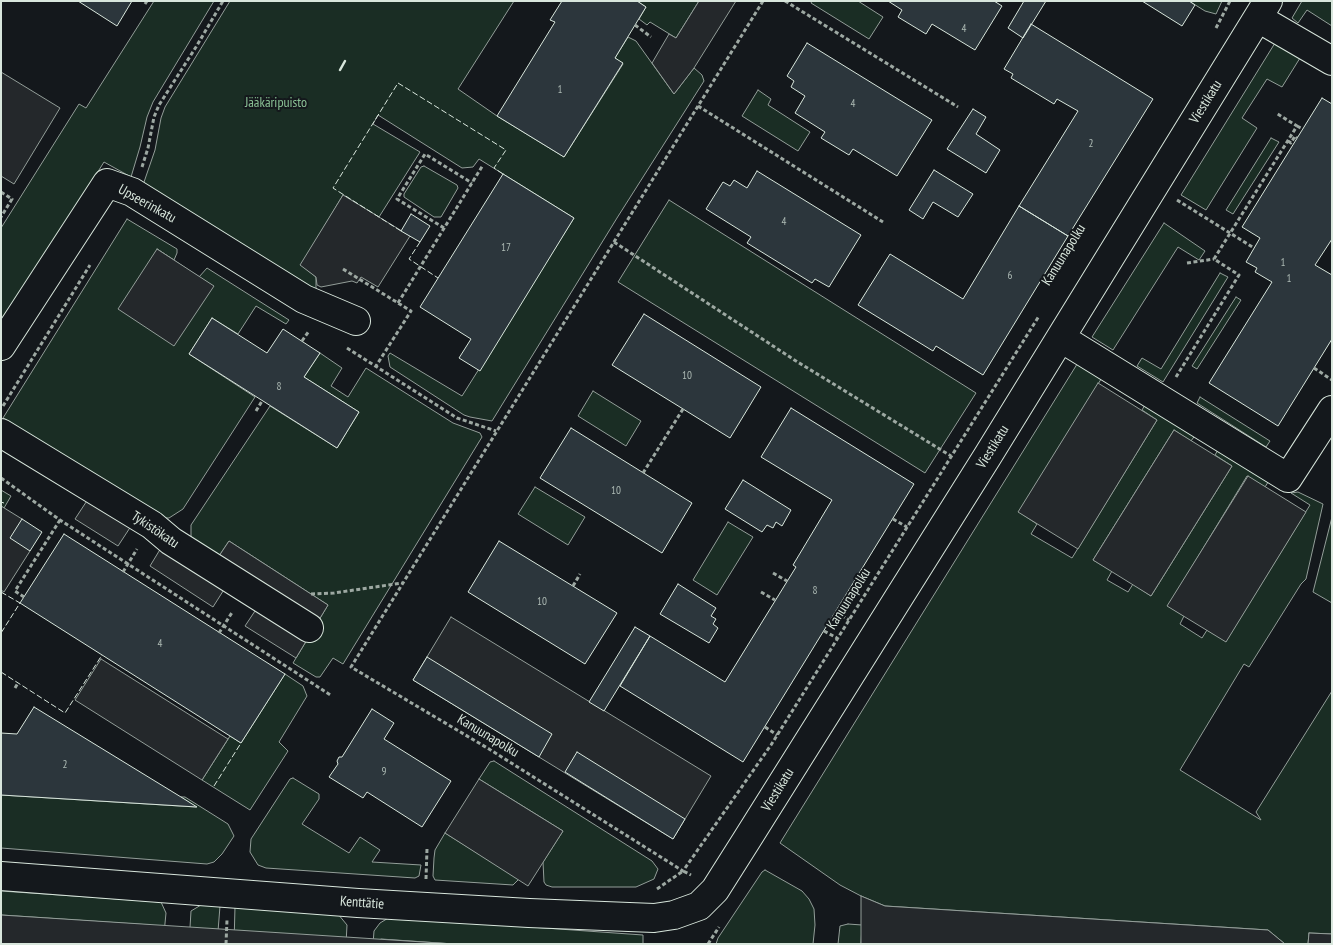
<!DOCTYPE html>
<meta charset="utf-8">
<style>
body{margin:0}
#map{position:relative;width:1333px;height:945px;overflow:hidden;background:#14181c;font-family:"PT Sans Narrow",sans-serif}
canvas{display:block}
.frame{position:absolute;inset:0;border:2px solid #d8e6dc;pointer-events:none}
</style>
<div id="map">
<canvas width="1333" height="945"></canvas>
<div class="frame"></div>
</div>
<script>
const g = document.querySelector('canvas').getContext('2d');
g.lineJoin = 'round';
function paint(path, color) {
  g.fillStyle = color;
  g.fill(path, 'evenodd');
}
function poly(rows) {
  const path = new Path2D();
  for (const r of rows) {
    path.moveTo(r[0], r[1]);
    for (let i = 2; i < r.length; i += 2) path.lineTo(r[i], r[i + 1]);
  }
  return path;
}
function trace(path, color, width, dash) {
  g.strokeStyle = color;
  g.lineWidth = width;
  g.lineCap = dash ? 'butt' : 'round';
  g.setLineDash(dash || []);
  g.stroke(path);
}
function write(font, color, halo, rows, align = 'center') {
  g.font = font + ' "PT Sans Narrow",sans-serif';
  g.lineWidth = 4;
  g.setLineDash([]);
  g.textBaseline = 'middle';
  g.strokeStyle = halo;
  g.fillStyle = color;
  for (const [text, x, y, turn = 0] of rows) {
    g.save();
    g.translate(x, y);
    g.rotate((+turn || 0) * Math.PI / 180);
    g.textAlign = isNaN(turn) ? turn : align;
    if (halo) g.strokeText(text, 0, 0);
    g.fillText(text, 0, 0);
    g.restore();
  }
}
const green = poly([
 [154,1,214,1,153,102,147,117,140,147,131,177,104,162,1,327,1,228,79,104,86,108,154,1],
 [230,1,514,1,458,89,497,116,564,157,623,64,615,58,628,37,636,41,674,94,694,68,702,75,704,81,617,218,492,421,470,417,464,415,390,367,388,356,390,353,462,396,574,218,479,159,473,167,462,168,378,115,373,124,420,152,379,217,343,195,301,265,316,277,316,290,309,289,143,185,155,150,161,118,165,107,230,1],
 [637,1,699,1,676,38,650,22,647,25,639,19,646,7,637,1],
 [812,1,858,1,883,17,869,39,811,3,812,1],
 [1189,1,1222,1,1216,14,1205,11,1189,1],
 [1302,1,1332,1,1332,26,1307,10,1298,23,1292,18,1302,1],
 [1275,43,1300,58,1282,87,1267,79,1242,118,1257,128,1206,210,1181,195,1275,43],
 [758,90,771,99,768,105,810,132,798,151,742,116,758,90],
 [1271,138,1279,142,1233,214,1226,210,1271,138],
 [424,166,457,185,458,188,441,217,434,217,404,197,404,194,421,167,424,166],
 [669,200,976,393,925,473,618,282,669,200],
 [127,219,177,249,177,253,174,260,157,249,213,286,199,277,207,268,289,320,286,324,256,306,238,334,212,318,189,354,255,397,183,509,169,518,163,518,3,418,127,219],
 [1164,223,1205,251,1199,260,1178,247,1113,350,1092,337,1164,223],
 [1220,273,1228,277,1163,382,1137,366,1142,358,1161,369,1220,273],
 [1236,297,1241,300,1197,369,1192,366,1236,297],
 [320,353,342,368,331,386,348,397,366,368,453,423,480,433,482,437,343,664,333,658,320,677,316,677,293,663,328,605,229,541,219,556,191,541,191,525,270,406,337,448,359,412,304,377,320,353],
 [1079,361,1103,376,1019,512,1037,524,1031,534,1072,558,1157,420,1142,410,1146,403,1196,434,1191,441,1174,430,1093,560,1112,571,1107,580,1128,592,1133,584,1151,596,1232,466,1215,455,1219,448,1270,479,1265,487,1247,476,1168,606,1184,616,1180,624,1202,638,1207,630,1226,641,1310,505,1291,493,1298,492,1323,504,1306,579,1301,584,1249,667,1244,664,1180,770,1261,820,1256,812,1332,691,1332,934,1309,933,1308,944,1285,944,1268,930,885,906,861,896,840,885,780,843,1079,361],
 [593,391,641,421,626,446,578,416,593,391],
 [1200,397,1270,441,1266,447,1197,403,1200,397],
 [535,487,585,517,568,545,518,514,535,487],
 [1,490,11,496,4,508,1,506,1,490],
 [1332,517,1332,603,1313,592,1332,517],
 [728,522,753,537,717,595,693,580,728,522],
 [285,674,303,686,307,696,279,742,288,751,250,810,202,780,230,736,241,743,285,674],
 [494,761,652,861,658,869,654,879,636,887,552,887,546,885,544,882,543,862,563,831,479,779,490,762,494,761],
 [293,778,319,794,319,799,302,824,349,853,360,837,380,850,372,862,421,865,419,876,415,878,266,868,258,865,250,852,251,839,290,779,293,778],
 [1,795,196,807,181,797,185,797,228,824,234,836,222,854,214,862,207,864,1,848,1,795],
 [445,833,519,879,513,885,435,880,433,876,434,858,435,850,445,833],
 [765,870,802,891,809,899,814,909,815,925,813,944,716,944,718,938,762,872,765,870],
 [1,891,161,902,166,913,163,944,151,925,1,915,1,891],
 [201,905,220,906,217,944,189,944,191,911,201,905],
 [235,907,338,914,347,925,346,944,234,944,235,907],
 [390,917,643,935,643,944,454,944,381,939,373,944,374,931,380,923,390,917],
 [848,924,862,925,861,944,838,944,840,926,848,924]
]);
paint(green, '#1a2d24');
trace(green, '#939e99', 1);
const parking = poly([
 [699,1,736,1,694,68,674,94,652,63,669,34,676,38,699,1],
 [1,72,60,108,14,184,1,176,1,72],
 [343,195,410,236,378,287,361,277,357,283,352,281,321,287,317,285,316,277,300,265,343,195],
 [157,249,214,286,174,346,118,309,157,249],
 [1098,383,1157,420,1078,549,1018,512,1098,383],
 [1174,430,1232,466,1151,596,1093,560,1174,430],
 [1248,476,1306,512,1226,642,1167,606,1248,476],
 [94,490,137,517,118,546,75,519,94,490],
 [1,506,22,519,30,551,4,592,1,590,1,506],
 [167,538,219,556,229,541,328,605,296,658,245,626,257,608,225,588,213,607,150,566,167,538],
 [451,617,711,776,673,839,413,680,451,617],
 [101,659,228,739,202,780,75,700,101,659],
 [479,779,563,831,528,886,445,833,479,779],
 [861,896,885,906,1268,930,1285,944,861,944,861,896],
 [1,915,346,937,454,944,1,944,1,915],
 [1309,933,1332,934,1332,944,1308,944,1309,933]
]);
paint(parking, '#24282b');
trace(parking, '#939e99', 1);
const building = poly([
 [78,1,132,1,117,26,78,1],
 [562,1,637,1,646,7,615,58,623,63,564,157,497,116,555,22,550,20,562,1],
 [888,1,994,1,1002,6,975,50,932,24,926,34,898,17,902,10,888,1],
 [1024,1,1046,1,1023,38,1008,28,1024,1],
 [1142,1,1189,1,1195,5,1182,26,1142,1],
 [1031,24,1153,99,1068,236,1019,206,1078,111,1057,99,1054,104,1011,78,1013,74,1004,69,1031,24],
 [807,43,932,120,897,176,853,149,849,155,821,138,825,132,795,113,805,96,791,87,794,81,787,76,807,43],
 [1322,98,1332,104,1332,239,1315,265,1332,275,1332,339,1278,426,1209,383,1272,282,1255,272,1257,268,1246,262,1260,238,1242,227,1322,98],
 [973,109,986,117,976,134,1000,150,986,173,947,149,973,109],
 [934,170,973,194,958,217,933,202,923,219,909,210,934,170],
 [757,171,861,235,829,287,815,279,812,283,747,243,751,237,706,209,723,182,730,186,734,180,747,188,757,171],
 [503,174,574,218,480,371,459,358,471,339,420,307,503,174],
 [1019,206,1068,236,983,375,936,346,933,351,858,305,890,254,963,299,1019,206],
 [411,214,430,226,420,242,401,231,411,214],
 [644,314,761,387,730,438,612,365,644,314],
 [212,318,267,353,283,329,320,353,304,377,359,412,337,448,189,354,212,318],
 [791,408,914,484,743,762,620,686,650,636,725,682,796,567,793,565,832,500,761,457,791,408],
 [571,428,692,503,662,553,540,478,571,428],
 [743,480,791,510,782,526,776,522,773,528,767,525,762,532,725,509,743,480],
 [22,519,42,532,30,551,10,538,22,519],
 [64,534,285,674,241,743,20,603,64,534],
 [499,541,617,613,585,664,468,592,499,541],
 [678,584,716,608,711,616,716,619,713,624,718,628,709,643,660,614,678,584],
 [635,627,650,636,604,711,589,702,635,627],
 [427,657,552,734,539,757,413,680,427,657],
 [34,707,181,797,197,807,1,795,1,733,17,734,34,707],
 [372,709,394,723,384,739,451,781,422,827,367,792,363,798,329,777,338,764,337,761,339,757,342,757,372,709],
 [577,752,685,819,673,839,565,772,577,752]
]);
paint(building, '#2c363c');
trace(building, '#d8e6dc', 1);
const minor = poly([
 [1258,18,1332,61],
 [1061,338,1288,478,1332,410],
 [1,346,107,183,132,192,304,299,356,321],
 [1,433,152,525,171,541,309,628],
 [1,876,358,903,529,913,654,918,674,915,699,906,715,890,746,841,987,457,1268,1]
]);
trace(minor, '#d8e6dc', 30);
trace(poly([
 [763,1,351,667,489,749,683,871,771,745,1039,316],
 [785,1,958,107],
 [145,4,147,1],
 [635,25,651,37],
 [1216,28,1230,1],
 [698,106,883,222],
 [1297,126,1303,129],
 [1288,141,1291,143,1295,136,1297,138],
 [142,167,148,148,154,117,159,105,196,47,223,1],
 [1,192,12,199,1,217],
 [1177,200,1254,248],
 [444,228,397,199,425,154,472,183],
 [614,242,796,361,951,456],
 [1187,263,1214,259],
 [343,269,411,311,376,366],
 [398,303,483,165],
 [302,341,309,331],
 [347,348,457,418,496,431],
 [1314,368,1332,380],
 [1176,377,1239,275,1214,259,1297,126,1276,113],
 [3,406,90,265],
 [256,411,262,401],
 [643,473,683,409],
 [1,478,60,520,332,696],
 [893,519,907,527],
 [123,572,137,549],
 [773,573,787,581],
 [573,586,580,574],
 [761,592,775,600],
 [311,594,334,593,402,583],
 [24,597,15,591,60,520],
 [836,612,849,620],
 [824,631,837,638],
 [219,633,233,611],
 [15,688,18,683],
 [765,727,777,735],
 [426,879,427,849],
 [657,889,683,871,691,875],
 [226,944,227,920],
 [708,944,719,927]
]), '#9da8a2', 3, [4, 2.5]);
trace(minor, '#14181c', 28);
trace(poly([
 [401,231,333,188,398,83,506,150,494,168,503,174],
 [420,242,409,259,438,278],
 [1,502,4,503],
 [1,592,20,603,1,633],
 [1,672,65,713,102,655],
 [214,786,241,743]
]), '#d8e6dc', 1, [6, 2.5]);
trace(poly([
 [340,70,345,61]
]), '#d8e6dc', 2.5);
write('11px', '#adbab4', null, [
 ["4",964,29],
 ["1",560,90],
 ["4",853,104],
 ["2",1091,144],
 ["4",784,222],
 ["17",506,248],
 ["1",1283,263],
 ["6",1010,276],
 ["1",1289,279],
 ["10",687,376],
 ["8",279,387],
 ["10",616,491],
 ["8",815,591],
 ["10",542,602],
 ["4",160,644],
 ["2",65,765],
 ["9",384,772]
]);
write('14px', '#d8e6dc', '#14181c', [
 ["Viestikatu",1206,102,-58],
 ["Upseerinkatu",147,204,29],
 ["Kanuunapolku",1064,255,-58],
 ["Viestikatu",993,447,-58],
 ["Tykistökatu",155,530,34],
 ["Kanuunapolku",849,599,-58],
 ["Kanuunapolku",488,736,31],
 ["Viestikatu",778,790,-58],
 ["Kenttätie",362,903,4]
]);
write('14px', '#8ac095', '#14181c', [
 ["Jääkäripuisto",276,103]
]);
</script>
